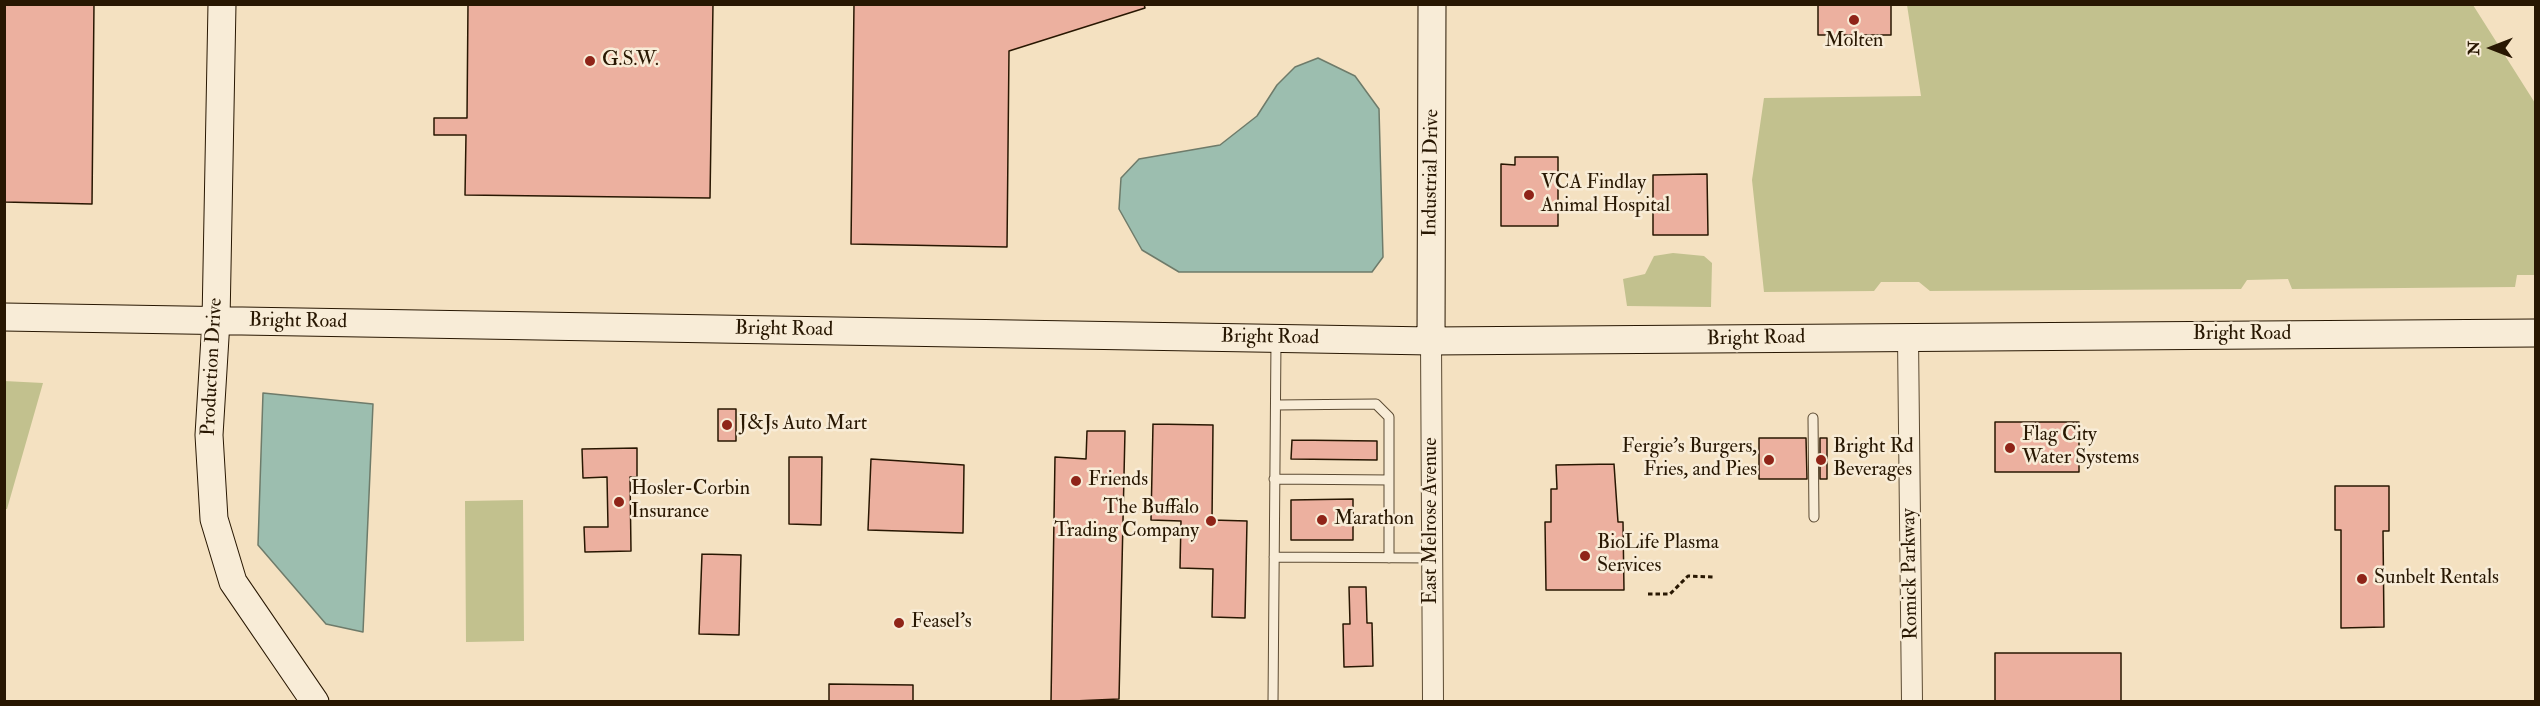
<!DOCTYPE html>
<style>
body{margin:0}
#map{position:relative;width:2540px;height:706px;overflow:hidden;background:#f4e1c1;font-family:"IM FELL Double Pica",serif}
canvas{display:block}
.frame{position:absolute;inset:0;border:6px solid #281702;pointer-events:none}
.north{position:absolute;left:2462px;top:18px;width:60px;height:60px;-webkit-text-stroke:4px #f8ecd7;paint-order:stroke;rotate:270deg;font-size:16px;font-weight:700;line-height:24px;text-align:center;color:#281702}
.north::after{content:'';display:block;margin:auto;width:21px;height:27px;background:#281702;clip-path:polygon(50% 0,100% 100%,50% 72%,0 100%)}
</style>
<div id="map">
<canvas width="2540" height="706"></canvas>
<div class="frame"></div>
<div class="north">N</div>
</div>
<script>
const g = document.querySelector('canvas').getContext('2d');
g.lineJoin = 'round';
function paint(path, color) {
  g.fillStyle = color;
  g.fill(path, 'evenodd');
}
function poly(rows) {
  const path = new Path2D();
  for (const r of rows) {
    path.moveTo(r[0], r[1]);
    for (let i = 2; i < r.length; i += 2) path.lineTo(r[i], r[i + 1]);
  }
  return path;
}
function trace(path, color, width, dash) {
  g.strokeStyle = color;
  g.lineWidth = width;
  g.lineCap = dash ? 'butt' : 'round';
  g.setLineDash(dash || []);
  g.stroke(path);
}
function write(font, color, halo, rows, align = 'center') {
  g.font = font + ' "IM FELL Double Pica",serif';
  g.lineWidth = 5;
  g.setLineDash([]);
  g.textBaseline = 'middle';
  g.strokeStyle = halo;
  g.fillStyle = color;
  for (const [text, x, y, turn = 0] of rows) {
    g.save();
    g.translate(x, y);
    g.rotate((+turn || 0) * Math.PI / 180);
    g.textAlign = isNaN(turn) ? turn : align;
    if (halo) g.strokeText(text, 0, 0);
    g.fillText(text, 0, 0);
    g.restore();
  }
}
paint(poly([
 [1907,5,2473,5,2535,103,2535,275,2517,275,2515,287,2292,289,2288,279,2247,280,2241,289,1930,291,1919,282,1881,282,1874,291,1764,292,1752,180,1764,98,1921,96],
 [1673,253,1704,256,1712,263,1711,307,1627,306,1623,279,1645,274,1654,256],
 [4,381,43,383,7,509,4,509],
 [523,500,524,641,466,642,465,501]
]), '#c2c18e');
const water = poly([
 [1318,58,1355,76,1379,109,1383,257,1372,272,1179,272,1142,250,1119,209,1121,178,1139,159,1220,145,1257,116,1277,85,1295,67,1318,58],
 [263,393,373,404,363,632,326,624,258,545,263,393]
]);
paint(water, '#9cbeaf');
trace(water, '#6e7b6a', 1.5);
const building = poly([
 [4,4,94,4,92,204,4,202,4,4],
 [468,4,713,4,710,198,465,195,466,135,434,135,434,118,467,118,468,4],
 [854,4,1144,4,1145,8,1009,51,1007,247,851,244,854,4],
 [1818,4,1891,4,1891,35,1818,35,1818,4],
 [1515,157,1558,157,1558,226,1501,226,1501,164,1515,165,1515,157],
 [1707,174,1708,235,1653,235,1653,175,1707,174],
 [718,409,736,409,736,441,718,441,718,409],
 [1995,422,2079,422,2079,472,1995,472,1995,422],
 [1153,424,1213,425,1212,520,1247,521,1245,618,1212,617,1213,569,1180,568,1181,521,1151,520,1153,424],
 [1087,431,1125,431,1119,699,1051,702,1055,457,1086,459,1087,431],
 [1759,438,1806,438,1807,479,1759,479,1759,438],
 [1820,438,1827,438,1827,479,1820,479,1820,438],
 [1292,440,1377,441,1377,460,1291,459,1292,440],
 [637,448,637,477,630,477,631,551,585,552,584,527,608,527,607,477,583,478,582,449,637,448],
 [789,457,822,457,821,525,789,524,789,457],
 [871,459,964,465,963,533,868,530,871,459],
 [1614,464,1618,522,1623,522,1624,590,1546,590,1545,522,1551,522,1551,489,1557,489,1556,465,1614,464],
 [2335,486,2389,486,2389,531,2383,531,2384,627,2341,628,2341,530,2335,530,2335,486],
 [1353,499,1353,540,1291,540,1291,500,1353,499],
 [702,554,741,555,739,635,699,634,702,554],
 [1349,587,1366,587,1367,623,1372,623,1373,666,1344,667,1343,624,1350,624,1349,587],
 [1995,653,2121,653,2121,702,1995,702,1995,653],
 [829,684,913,685,913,702,829,702,829,684]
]);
paint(building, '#ecb09f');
trace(building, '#281702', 1.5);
const lane = poly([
 [1276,405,1376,404,1389,417,1389,558],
 [1813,418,1814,517],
 [1274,479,1389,480],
 [1274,557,1432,558],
 [1273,702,1276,341]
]);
const street = poly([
 [1908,338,1912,702],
 [1431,341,1433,702]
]);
const secondary = poly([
 [222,4,216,321,209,435,214,519,233,582,315,702],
 [4,317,1431,341,2536,333],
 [1431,341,1432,4]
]);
trace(lane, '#5b4a32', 11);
trace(street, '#5b4a32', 22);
trace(secondary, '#281702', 29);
trace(poly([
 [1648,594,1670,594,1688,576,1713,577]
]), '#281702', 3, [4.5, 3]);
trace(lane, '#f8ecd7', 9);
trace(street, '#f8ecd7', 20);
trace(secondary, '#f8ecd7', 27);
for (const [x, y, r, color] of [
 [1854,20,6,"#8f2418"],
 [590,61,6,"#8f2418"],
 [1529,195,6,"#8f2418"],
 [727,425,6,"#8f2418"],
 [2010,448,6,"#8f2418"],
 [1769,460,6,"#8f2418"],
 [1821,460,6,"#8f2418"],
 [1076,481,6,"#8f2418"],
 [619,502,6,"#8f2418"],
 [1322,520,6,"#8f2418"],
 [1211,521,6,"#8f2418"],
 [1585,556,6,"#8f2418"],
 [2362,579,6,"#8f2418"],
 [899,623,6,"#8f2418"]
]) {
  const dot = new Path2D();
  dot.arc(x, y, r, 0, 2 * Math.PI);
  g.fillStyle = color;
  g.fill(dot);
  trace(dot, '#f8ecd7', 2);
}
write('20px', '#281702', '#f8ecd7', [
 ["Molten",1854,42,"center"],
 ["G.S.W.",602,61],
 ["VCA Findlay",1541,184],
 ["Animal Hospital",1541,207],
 ["J&Js Auto Mart",739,425],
 ["Flag City",2022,436],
 ["Water Systems",2022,459],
 ["Fergie's Burgers,",1757,448,"right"],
 ["Fries, and Pies",1757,471,"right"],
 ["Bright Rd",1833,448],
 ["Beverages",1833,471],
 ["Friends",1088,481],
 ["Hosler-Corbin",631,490],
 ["Insurance",631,513],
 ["The Buffalo",1199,509,"right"],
 ["Trading Company",1199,532,"right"],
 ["Marathon",1334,520],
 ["BioLife Plasma",1597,544],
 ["Services",1597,567],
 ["Sunbelt Rentals",2374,579],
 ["Feasel's",911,623]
], 'left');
write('20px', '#281702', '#f8ecd7', [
 ["Industrial Drive",1432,173,-89],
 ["Bright Road",298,322,1],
 ["Bright Road",784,330,1],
 ["Bright Road",2242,335],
 ["Bright Road",1270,338,1],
 ["Bright Road",1756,339,-1],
 ["Production Drive",213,367,-87],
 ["East Melrose Avenue",1432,521,-90],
 ["Romick Parkway",1911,574,-91]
]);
</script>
